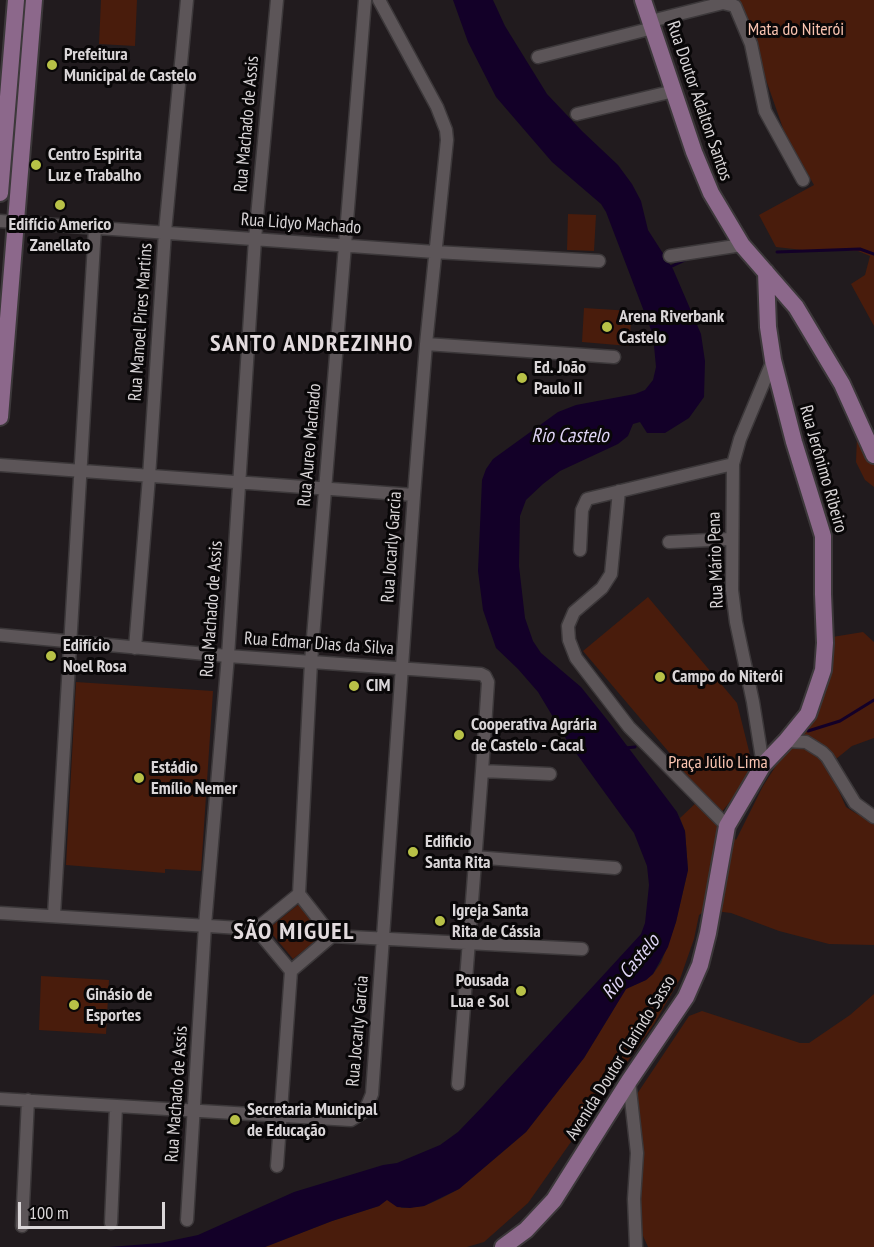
<!DOCTYPE html>
<meta charset="utf-8">
<style>
body{margin:0}
#map{position:relative;width:874px;height:1247px;overflow:hidden;background:#211b1e;font-family:"PT Sans Narrow",sans-serif}
canvas{display:block}
.scale{position:absolute;left:18px;top:1202px;width:147px;height:27px;box-sizing:border-box;border:3px solid #dad6d8;border-top:0;padding-left:8px;font-size:18px;line-height:21px;white-space:nowrap;color:#dad6d8;-webkit-text-stroke:4px #090708;paint-order:stroke}
</style>
<div id="map">
<canvas width="874" height="1247"></canvas>
<div class="scale">100 m</div>
</div>
<script>
const g = document.querySelector('canvas').getContext('2d');
g.lineJoin = 'round';
function paint(path, color) {
  g.fillStyle = color;
  g.fill(path, 'evenodd');
}
function poly(rows) {
  const path = new Path2D();
  for (const r of rows) {
    path.moveTo(r[0], r[1]);
    for (let i = 2; i < r.length; i += 2) path.lineTo(r[i], r[i + 1]);
  }
  return path;
}
function trace(path, color, width, dash) {
  g.strokeStyle = color;
  g.lineWidth = width;
  g.lineCap = dash ? 'butt' : 'round';
  g.setLineDash(dash || []);
  g.stroke(path);
}
function write(font, color, halo, rows, align = 'center') {
  g.font = font + ' "PT Sans Narrow",sans-serif';
  g.lineWidth = 6;
  g.setLineDash([]);
  g.textBaseline = 'middle';
  g.strokeStyle = halo;
  g.fillStyle = color;
  for (const [text, x, y, turn = 0] of rows) {
    g.save();
    g.translate(x, y);
    g.rotate((+turn || 0) * Math.PI / 180);
    g.textAlign = isNaN(turn) ? turn : align;
    if (halo) g.strokeText(text, 0, 0);
    g.fillText(text, 0, 0);
    g.restore();
  }
}
paint(poly([
 [101,0,137,0,135,46,99,44],
 [738,0,874,0,874,326,851,284,865,275,870,256,858,251,811,251,776,247,759,215,814,185,785,134],
 [568,214,596,215,594,251,567,250],
 [584,308,632,311,629,346,582,342],
 [857,437,874,464,874,487,865,480,856,462],
 [648,597,737,703,754,771,717,818,673,757,583,651],
 [863,632,874,642,874,738,852,746,831,763,834,780,846,807,857,814,874,818,874,945,829,944,779,931,731,913,707,910,699,915,694,939,680,979,654,1024,528,1203,484,1242,467,1247,265,1247,332,1221,379,1206,387,1199,402,1208,424,1206,440,1199,459,1189,526,1132,584,1058,626,989,646,980,653,974,661,963,676,922,688,870,685,831,680,818,698,801,736,840,763,786,793,739,820,686,826,638],
 [76,682,213,691,201,871,165,869,165,873,66,865],
 [299,904,324,934,293,959,268,929],
 [41,976,109,980,106,1034,39,1030],
 [874,994,874,1247,648,1247,633,1214,635,1097,689,1016,702,1011,800,1043,809,1043,850,1015]
]), '#491c0c');
paint(poly([
 [453,0,493,0,505,26,547,94,582,131,618,165,632,184,641,201,648,230,673,269,701,334,705,361,704,397,689,418,665,433,647,433,640,422,633,424,628,436,618,444,560,471,543,484,526,500,520,516,519,566,525,618,533,641,541,653,581,687,609,722,677,812,685,831,688,870,676,922,668,947,653,974,646,980,626,989,584,1058,526,1132,459,1189,424,1206,410,1208,397,1207,387,1200,379,1206,332,1221,265,1247,109,1247,160,1243,198,1235,294,1192,383,1165,397,1163,440,1145,458,1132,483,1106,641,934,645,923,649,885,647,866,634,833,568,742,538,692,518,669,496,648,483,610,478,571,482,480,486,469,493,459,558,412,576,405,635,394,645,390,653,380,656,367,653,335,606,212,601,204,552,162,496,97,468,42]
]), '#130028');
trace(poly([
 [777,252,860,249,874,254],
 [668,268,685,260],
 [808,731,840,721,874,700],
 [625,748,635,747]
]), '#130028', 3);
const minor = poly([
 [651,21,723,3,735,6,751,44,765,111,803,180],
 [538,57,653,28],
 [577,114,674,91],
 [0,221,435,252,599,261],
 [670,256,742,245],
 [426,344,614,357],
 [0,465,414,495],
 [619,491,611,574,602,588,574,612,568,626,569,640,576,658,629,727,727,826],
 [669,542,731,539],
 [580,550,582,510,587,499,733,464],
 [0,635,228,656,481,674,485,676,488,682,482,771,458,1084],
 [135,648,149,477,165,232,187,0],
 [786,741,806,742,822,752,827,757,855,803,874,817],
 [763,765,753,702,736,622,732,590,733,464,740,439,773,360],
 [482,771,550,774],
 [474,857,615,868],
 [299,894,311,662,365,0],
 [299,894,332,936,291,971,256,929,299,894],
 [0,913,256,929],
 [54,915,95,227],
 [332,936,582,949],
 [629,1081,637,1153,634,1199,636,1247],
 [0,1099,351,1120,365,1111,372,1094,414,495,426,344,447,140,446,130,437,107,379,0],
 [277,1166,291,971],
 [187,1220,205,925,228,656,255,239,277,0],
 [111,1223,116,1106],
 [22,1226,28,1100]
]);
const major = poly([
 [643,0,694,152,711,193,742,245,796,307,842,384,874,455],
 [0,193,16,0],
 [0,417,34,0],
 [503,1247,526,1230,554,1200,629,1081,686,997,700,965,708,933,727,826,763,765,786,741,808,714,823,670,825,643,823,594,823,536,794,442,773,360,768,327,766,272]
]);
trace(minor, '#3c383a', 15);
trace(major, '#3c383a', 20);
trace(minor, '#5c5558', 12);
trace(major, '#8c688b', 16);
for (const [x, y, r, color] of [
 [52,65,6,"#b8c147"],
 [36,165,6,"#b8c147"],
 [60,205,6,"#b8c147"],
 [607,327,6,"#b8c147"],
 [522,378,6,"#b8c147"],
 [51,656,6,"#b8c147"],
 [660,677,6,"#b8c147"],
 [354,686,6,"#b8c147"],
 [459,735,6,"#b8c147"],
 [139,778,6,"#b8c147"],
 [413,852,6,"#b8c147"],
 [440,921,6,"#b8c147"],
 [521,991,6,"#b8c147"],
 [74,1005,6,"#b8c147"],
 [235,1120,6,"#b8c147"]
]) {
  const dot = new Path2D();
  dot.arc(x, y, r, 0, 2 * Math.PI);
  g.fillStyle = color;
  g.fill(dot);
  trace(dot, '#090708', 2);
}
write('18px', '#f9c3b0', '#090708', [
 ["Mata do Niterói",796,30],
 ["Praça Júlio Lima",718,763]
]);
write('bold 18px', '#dad6d8', '#090708', [
 ["Prefeitura",64,55],
 ["Municipal de Castelo",64,76],
 ["Centro Espirita",48,155],
 ["Luz e Trabalho",48,176],
 ["Edifício Americo",60,225,"center"],
 ["Zanellato",60,246,"center"],
 ["Arena Riverbank",619,317],
 ["Castelo",619,338],
 ["Ed. João",534,368],
 ["Paulo II",534,389],
 ["Edifício",63,646],
 ["Noel Rosa",63,667],
 ["Campo do Niterói",672,677],
 ["CIM",366,686],
 ["Cooperativa Agrária",471,725],
 ["de Castelo - Cacal",471,746],
 ["Estádio",151,768],
 ["Emílio Nemer",151,789],
 ["Edificio",425,842],
 ["Santa Rita",425,863],
 ["Igreja Santa",452,911],
 ["Rita de Cássia",452,932],
 ["Pousada",509,981,"right"],
 ["Lua e Sol",509,1002,"right"],
 ["Ginásio de",86,995],
 ["Esportes",86,1016],
 ["Secretaria Municipal",247,1110],
 ["de Educação",247,1131]
], 'left');
write('18px', '#dad6d8', '#090708', [
 ["Rua Doutor Adalton Santos",699,101,71],
 ["Rua Machado de Assis",247,124,-85],
 ["Rua Lidyo Machado",301,224,4],
 ["Rua Manoel Pires Martins",141,322,-86],
 ["Rua Aureo Machado",310,445,-85],
 ["Rua Jerônimo Ribeiro",823,469,74],
 ["Rua Jocarly Garcia",392,547,-86],
 ["Rua Mário Pena",716,560,-92],
 ["Rua Machado de Assis",212,609,-86],
 ["Rua Edmar Dias da Silva",319,644,4],
 ["Rua Jocarly Garcia",358,1031,-85],
 ["Avenida Doutor Clarindo Sasso",621,1058,-58],
 ["Rua Machado de Assis",177,1094,-86]
]);
write('italic 20px', '#dfd4f5', '#090708', [
 ["Rio Castelo",570,436],
 ["Rio Castelo",631,967,-50]
]);
g.letterSpacing = '1.5px';
write('bold 24px', '#e3dbde', '#090708', [
 ["SANTO ANDREZINHO",312,344],
 ["SÃO MIGUEL",294,932]
]);
g.letterSpacing = '0px';
</script>
